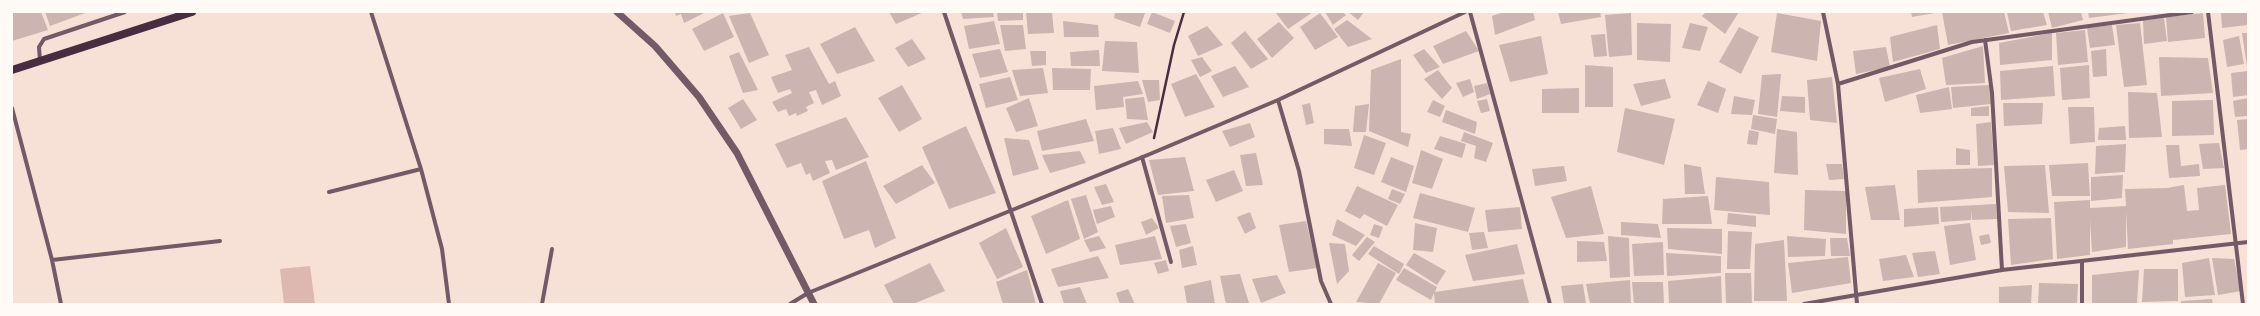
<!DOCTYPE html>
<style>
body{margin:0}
#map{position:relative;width:2260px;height:316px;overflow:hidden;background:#f7e1d7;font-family:Quicksand,sans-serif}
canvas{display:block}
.frame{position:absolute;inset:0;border:13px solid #fffaf5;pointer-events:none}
</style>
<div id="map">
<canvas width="2260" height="316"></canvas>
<div class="frame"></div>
</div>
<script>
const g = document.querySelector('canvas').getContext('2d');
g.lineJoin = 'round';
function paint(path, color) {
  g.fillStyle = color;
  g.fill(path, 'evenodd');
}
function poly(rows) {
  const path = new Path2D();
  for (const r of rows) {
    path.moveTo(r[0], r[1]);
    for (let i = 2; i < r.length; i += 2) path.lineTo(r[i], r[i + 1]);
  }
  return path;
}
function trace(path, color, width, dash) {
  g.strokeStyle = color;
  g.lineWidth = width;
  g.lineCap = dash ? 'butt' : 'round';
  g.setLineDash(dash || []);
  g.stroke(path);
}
paint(poly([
 [310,266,315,304,284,304,280,269]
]), '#dcb8b0');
paint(poly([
 [12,12,41,12,48,30,12,41],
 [45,12,88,12,50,26],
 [675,12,706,12,684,23,681,14,676,16],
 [889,12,924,12,896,24],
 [961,12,993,12,994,17,963,19],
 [997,12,1023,12,1023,20,998,21],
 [1026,12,1052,12,1054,33,1028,34],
 [1115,12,1141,12,1145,13,1140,27,1114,18],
 [1152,12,1175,21,1170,33,1147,24],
 [1278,12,1313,12,1288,29,1276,13],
 [1325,12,1343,12,1346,15,1333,25],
 [1348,12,1364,12,1358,20],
 [1504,12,1533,12,1535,20,1495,35,1492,16],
 [1558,12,1600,12,1601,17,1561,24],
 [1706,12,1739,12,1725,34,1702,16],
 [1911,12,1935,12,1935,13,1912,17],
 [1942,12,2004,12,2009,33,1948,45],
 [2007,12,2043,12,2047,25,2011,31],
 [2048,12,2081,12,2083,20,2052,28],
 [2088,12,2128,12,2128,13,2089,18],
 [2221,12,2248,12,2248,25,2222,28],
 [723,13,734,37,704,51,692,29],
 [750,13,769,55,749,63,729,16],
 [1320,13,1338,37,1315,50,1300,27],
 [1631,13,1632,55,1609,57,1605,15],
 [1777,13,1821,21,1817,61,1771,52],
 [2203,13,2205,38,2168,42,2166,17],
 [2164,18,2167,41,2144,44,2143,20],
 [1347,20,1372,39,1348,47,1334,29],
 [994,21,1000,44,969,49,964,26],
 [1063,21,1098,25,1099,37,1064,37],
 [1279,22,1294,38,1272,58,1257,39],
 [1637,23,1671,24,1670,62,1637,60],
 [1690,23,1708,27,1700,51,1682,48],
 [2140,23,2147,85,2124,87,2116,25],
 [1000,25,1023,25,1026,49,1005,51],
 [1937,25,1940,49,1893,62,1890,37],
 [2112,25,2115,45,2090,48,2087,28],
 [1207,26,1223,45,1198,56,1188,36],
 [855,27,875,61,837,74,820,44],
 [1739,27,1759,37,1741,74,1719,62],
 [2085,30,2088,62,2058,65,2056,33],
 [1245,31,1268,59,1251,69,1231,43],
 [1466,31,1479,51,1443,64,1433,46],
 [2052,33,2052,60,2000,65,1999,43],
 [2242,33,2248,33,2248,66,2247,67],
 [1605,34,1607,56,1594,57,1591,35],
 [1541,36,1548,74,1510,82,1499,45],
 [2239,36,2244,64,2227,67,2223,40],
 [912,39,926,59,908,67,895,48],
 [1105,41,1137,42,1139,73,1102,71],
 [1983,46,1985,83,1946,85,1942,58],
 [809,47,829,84,835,81,841,96,822,105,816,90,809,92,814,103,806,107,808,111,797,116,796,113,789,116,786,109,778,112,772,102,792,93,790,89,778,93,771,77,792,70,785,55],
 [1886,47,1890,67,1856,74,1853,51],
 [1000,49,1008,72,980,78,972,54],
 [1424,49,1440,67,1426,73,1413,55],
 [2106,49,2107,76,2093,77,2091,51],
 [1099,50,1100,66,1071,66,1070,52],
 [1030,51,1046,51,1046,65,1032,66],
 [739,52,758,90,743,93,729,56],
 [1202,57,1212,71,1200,77,1191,60],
 [2159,57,2208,58,2213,93,2161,96],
 [1401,59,1401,132,1411,134,1408,147,1369,131,1371,70],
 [1585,65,1613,67,1613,107,1585,107],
 [2089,65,2090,98,2062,100,2060,68],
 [1235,66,1249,87,1223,97,1211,76],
 [2053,66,2055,96,2001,100,2000,71],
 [1043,68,1048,93,1020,96,1012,70],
 [1052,68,1091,69,1090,90,1053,90],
 [1920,69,1926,89,1885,102,1879,78],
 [1438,70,1452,88,1442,99,1424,79],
 [2248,71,2248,95,2233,97,2231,73],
 [1196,74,1215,107,1185,117,1171,84],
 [1781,74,1777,117,1758,114,1762,75],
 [1010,77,1018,100,986,108,979,84],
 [1832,77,1837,123,1810,120,1807,80],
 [1470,79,1474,92,1463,97,1456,83],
 [1665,79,1671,98,1641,106,1633,84],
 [1142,80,1159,80,1160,100,1148,102],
 [1138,81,1143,94,1123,97,1124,107,1096,110,1094,86],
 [1708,81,1726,89,1718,113,1697,105],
 [1487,83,1490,94,1477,99,1474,86],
 [902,85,922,119,899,132,878,98],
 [1990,85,1991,104,1953,108,1951,87],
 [1949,87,1952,109,1920,113,1916,95],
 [1579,88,1579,113,1542,113,1542,89],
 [2128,92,2157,93,2162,137,2129,138],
 [1734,96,1755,100,1752,115,1731,114],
 [1782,96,1805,97,1805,113,1780,111],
 [1144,97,1148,120,1127,119,1125,99],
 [1029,98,1038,126,1016,132,1006,108],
 [2248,98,2248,116,2235,117,2233,101],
 [743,99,757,120,741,129,728,108],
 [1487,99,1490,111,1481,113,1477,101],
 [1433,100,1445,106,1440,117,1427,112],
 [2213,100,2214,135,2172,136,2172,101],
 [1310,103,1314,123,1306,125,1302,105],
 [2003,103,2043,103,2042,124,2004,126],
 [1369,104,1366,132,1353,132,1355,106],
 [1989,106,1989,116,1971,116,1971,108],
 [2068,107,2094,107,2095,142,2070,144],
 [1625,108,1675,119,1664,165,1617,152],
 [1446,110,1477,122,1475,134,1442,122],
 [1753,115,1777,119,1775,134,1751,129],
 [846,117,869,157,836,170,832,160,825,161,830,173,813,181,810,173,806,175,801,163,787,168,775,144],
 [1086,119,1094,141,1042,151,1037,131],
 [2248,119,2248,149,2240,150,2237,120],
 [1147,122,1153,132,1126,144,1119,128],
 [1991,122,1994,165,1978,166,1976,124],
 [1250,123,1255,137,1230,147,1222,131],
 [966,126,996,193,949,209,922,147],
 [2125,126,2126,140,2098,140,2099,128],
 [1113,128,1121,149,1099,154,1095,131],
 [1324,129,1349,129,1352,146,1324,144],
 [1777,129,1797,132,1798,175,1774,173],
 [1749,130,1759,132,1757,145,1747,144],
 [1464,132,1493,143,1486,162,1474,158,1476,146,1461,141],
 [1364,135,1386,143,1374,175,1354,168],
 [1440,136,1466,144,1462,158,1434,149],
 [1004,138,1029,140,1039,169,1013,176],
 [2219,143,2224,168,2203,169,2199,144],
 [2126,144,2125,172,2095,174,2096,146],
 [2166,145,2179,145,2181,166,2199,164,2200,176,2169,178],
 [1956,148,1970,150,1970,165,1956,165],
 [1421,150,1443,159,1432,189,1412,183],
 [1080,151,1086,163,1050,173,1042,155],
 [1256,153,1263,185,1246,186,1240,155],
 [1185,157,1194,191,1158,195,1149,160],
 [1391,157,1414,166,1406,192,1381,182],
 [866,161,896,238,875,248,869,230,844,239,822,181],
 [2088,163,2090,196,2052,196,2049,165],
 [1684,164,1701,167,1705,194,1685,194],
 [1826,164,1842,164,1844,179,1829,180],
 [922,165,935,183,896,204,883,186],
 [2045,165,2049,213,2008,212,2004,166],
 [1564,166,1567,181,1535,186,1532,169],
 [1992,168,1992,197,1918,203,1917,170],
 [1234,170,1243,191,1216,202,1206,180],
 [2123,175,2122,198,2091,201,2091,177],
 [1716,177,1769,182,1770,215,1714,210],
 [1106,184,1114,202,1102,205,1094,187],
 [1895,185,1900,220,1871,220,1865,187],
 [2184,185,2187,211,2199,210,2197,188,2225,185,2231,234,2173,240,2173,244,2128,249,2126,211,2126,247,2092,252,2090,220,2090,255,2057,259,2054,202,2090,200,2090,208,2126,206,2125,189,2167,188],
 [1357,186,1398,205,1387,226,1364,214,1360,219,1345,211],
 [1591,186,1604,234,1566,238,1551,197],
 [1392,189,1405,194,1400,204,1388,199],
 [1805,190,1846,191,1846,234,1804,230],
 [1420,193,1475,208,1468,232,1413,218],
 [1086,195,1098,232,1084,239,1071,199],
 [1189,195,1194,218,1166,223,1162,196],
 [1708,196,1712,224,1662,224,1663,199],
 [1068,200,1080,239,1046,254,1031,216],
 [1996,204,1997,219,1972,220,1971,210,1971,220,1941,222,1940,207],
 [1111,206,1115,217,1097,224,1093,210],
 [1520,207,1522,229,1488,232,1485,210],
 [1938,207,1939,224,1904,227,1904,209],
 [1250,212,1256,228,1245,234,1237,217],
 [1728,213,1756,216,1756,227,1727,224],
 [1152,218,1159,228,1146,235,1141,222],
 [2051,218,2053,259,2011,265,2008,219],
 [1337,219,1365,235,1356,246,1332,235],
 [1306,221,1317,268,1289,272,1279,225],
 [1621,222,1658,224,1661,238,1621,235],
 [1415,223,1437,228,1433,252,1413,250],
 [1970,223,1976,260,1950,265,1944,226],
 [1186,224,1191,243,1176,247,1170,226],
 [1374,224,1383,227,1379,238,1370,235],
 [1006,228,1023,267,997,279,979,243],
 [1667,228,1722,229,1722,254,1668,249],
 [1728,231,1752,232,1750,269,1727,269],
 [1484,232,1488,248,1472,250,1469,233],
 [1989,234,1991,243,1981,245,1979,236],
 [1099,236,1106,248,1090,252,1084,240],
 [1155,236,1162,259,1120,265,1115,245],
 [1608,236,1629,238,1630,277,1610,278],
 [1787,236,1826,239,1825,256,1788,257],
 [1367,237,1375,242,1359,261,1352,255],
 [1830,238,1847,238,1850,256,1831,256],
 [1784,240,1787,301,1754,301,1755,244],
 [1577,241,1604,242,1607,261,1577,262],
 [1663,242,1664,275,1634,276,1632,244],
 [1329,243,1345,244,1349,271,1337,284],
 [1517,244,1525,274,1473,281,1465,255],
 [1193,246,1197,265,1182,268,1179,250],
 [1374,246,1404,264,1399,274,1368,254],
 [1935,251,1940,274,1918,277,1912,253],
 [1414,253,1446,271,1437,285,1406,265],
 [1666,253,1721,256,1721,273,1667,276],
 [1906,255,1914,277,1883,281,1879,259],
 [1098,256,1109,278,1058,287,1051,269],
 [1848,257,1851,283,1792,293,1788,263],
 [2209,258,2215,295,2185,297,2182,263],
 [2212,258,2234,259,2241,291,2218,295],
 [1166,260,1169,271,1158,274,1154,263],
 [930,263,945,291,913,304,894,304,884,285],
 [1378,263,1396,273,1379,304,1356,302],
 [1404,268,1437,287,1435,292,1523,279,1529,303,1483,304,1482,298,1483,304,1435,304,1434,293,1431,300,1396,280],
 [2144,269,2178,269,2178,301,2142,302],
 [1027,270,1036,304,1003,304,996,282],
 [2139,270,2137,304,2092,304,2092,275],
 [1725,273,1751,273,1752,304,1726,304],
 [1240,274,1249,303,1226,304,1220,276],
 [1277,275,1286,293,1261,303,1252,279],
 [1721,276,1722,304,1669,304,1668,281],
 [1211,280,1215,304,1187,304,1184,286],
 [1630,280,1631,304,1590,304,1586,284],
 [1632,282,1663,282,1664,304,1634,304],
 [2039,283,2078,284,2077,304,2038,304],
 [1583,284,1586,304,1564,304,1561,286],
 [2032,285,2031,304,1999,304,1999,287],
 [1080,287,1087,304,1064,304,1060,291],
 [1128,289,1135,304,1120,304,1116,293],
 [2212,299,2213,304,2181,304,2181,301]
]), '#ccb4b1');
trace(poly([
 [1154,138,1174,45,1184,12]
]), '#4a2c40', 2.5);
trace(poly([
 [371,12,421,169,442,249,449,304],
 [944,12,1042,304],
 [1470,12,1550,304],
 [1823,12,1838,84,1857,304],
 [2208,12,2243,304],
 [1985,40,1992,93,2002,270],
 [40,61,39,47,44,39,125,12],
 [1838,84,1972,42,2192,12],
 [1278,100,1299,171,1321,281,1331,304],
 [12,108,52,260,61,304],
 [1142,157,1171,262],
 [329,192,421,169],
 [52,260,220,241],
 [2082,261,2082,304],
 [542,304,552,249],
 [790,304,808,293,1150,154,1278,100,1465,12],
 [1804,304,2002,270,2248,242]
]), '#755966', 4);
trace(poly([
 [617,12,655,46,699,97,737,153,814,304]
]), '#755966', 7);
trace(poly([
 [12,70,192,12]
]), '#4a2c40', 8);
</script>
